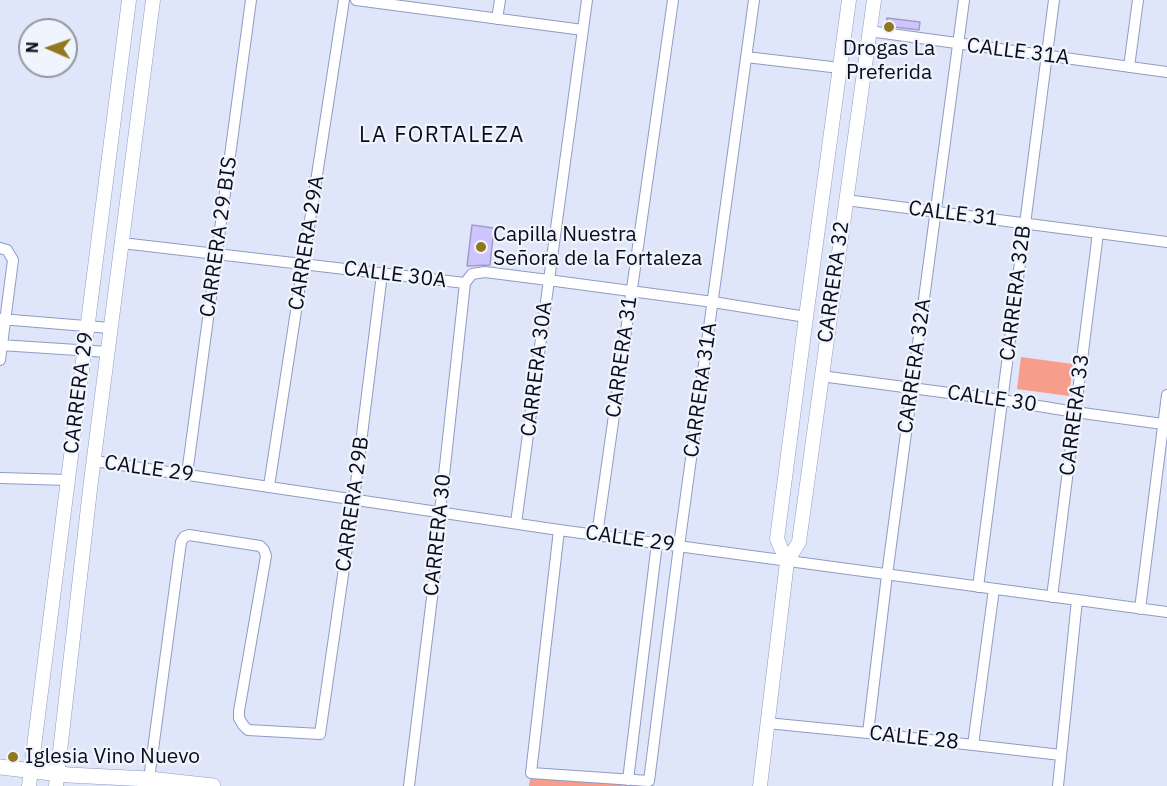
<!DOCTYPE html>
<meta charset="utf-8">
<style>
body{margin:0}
#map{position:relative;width:1167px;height:786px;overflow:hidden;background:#e0e6f9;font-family:"IBM Plex Sans",sans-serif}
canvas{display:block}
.north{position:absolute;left:18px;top:18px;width:60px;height:60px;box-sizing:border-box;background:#f0f4fd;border:2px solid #9397a3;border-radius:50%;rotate:272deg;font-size:16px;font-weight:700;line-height:24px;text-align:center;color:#080c1b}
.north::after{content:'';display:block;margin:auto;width:21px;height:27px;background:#91781e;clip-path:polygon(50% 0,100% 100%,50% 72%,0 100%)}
</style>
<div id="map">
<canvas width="1167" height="786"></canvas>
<div class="north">N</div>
</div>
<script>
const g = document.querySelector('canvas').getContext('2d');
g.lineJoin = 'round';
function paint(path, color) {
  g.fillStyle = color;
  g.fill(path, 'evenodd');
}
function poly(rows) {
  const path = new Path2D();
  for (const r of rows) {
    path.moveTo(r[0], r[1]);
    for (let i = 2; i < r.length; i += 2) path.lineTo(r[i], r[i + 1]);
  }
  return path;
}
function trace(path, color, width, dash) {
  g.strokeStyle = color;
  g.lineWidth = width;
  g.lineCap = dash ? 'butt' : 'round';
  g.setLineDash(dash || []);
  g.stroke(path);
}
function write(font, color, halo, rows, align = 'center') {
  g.font = font + ' "IBM Plex Sans",sans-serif';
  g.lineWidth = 4.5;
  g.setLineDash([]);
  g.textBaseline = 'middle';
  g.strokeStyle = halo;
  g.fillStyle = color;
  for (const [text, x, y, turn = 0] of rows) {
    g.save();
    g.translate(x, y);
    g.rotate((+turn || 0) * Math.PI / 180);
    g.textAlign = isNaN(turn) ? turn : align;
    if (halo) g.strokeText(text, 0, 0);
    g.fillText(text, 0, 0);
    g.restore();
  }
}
paint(poly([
 [1021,357,1073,364,1069,396,1017,389],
 [531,773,649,786,529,786]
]), '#f69d8b');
const building = poly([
 [887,18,920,22,919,30,886,26,887,18],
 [472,225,494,228,490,265,467,266,472,225]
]);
paint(building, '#cec5fe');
trace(building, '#a29bc8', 1.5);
const minor = poly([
 [356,0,583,30],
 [497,19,500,0],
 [869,31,1167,72],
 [746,57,840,68],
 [1129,67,1138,0],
 [846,200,1167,242],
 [122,243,465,283],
 [0,248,7,250,13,260,0,360],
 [0,319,110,328],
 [0,345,108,352],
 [821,376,1002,400,1075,412,1163,424],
 [94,461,559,530,1167,612],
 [187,474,251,0],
 [0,478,68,480],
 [269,486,344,0],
 [516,523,587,0],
 [559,530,531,773,649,781,679,546,754,0],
 [597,535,673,0],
 [978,587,1054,0],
 [1052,597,1098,233],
 [1140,609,1167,395],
 [767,723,868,733,1061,755],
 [868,733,887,575,964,0],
 [973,745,994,589],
 [149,779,181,542,184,537,189,535,260,546,264,550,266,556,239,711,239,718,243,725,248,730,320,734,354,499,382,274],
 [628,780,657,543],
 [409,786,434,581,440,512,465,283,472,274,485,272,548,280,713,302,806,317],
 [1058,786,1077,600]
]);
const tertiary = poly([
 [787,562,777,539,806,317,849,0],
 [29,786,129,0],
 [56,786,91,481,153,0],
 [760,786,787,562,799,542,874,0]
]);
const secondary = poly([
 [0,767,69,775,149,779,213,786]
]);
trace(minor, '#8e9bc7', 12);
trace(tertiary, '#8e9bc7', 15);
trace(secondary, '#8e9bc7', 16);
trace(minor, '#fff', 10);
trace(tertiary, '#fff', 14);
trace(secondary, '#fff', 15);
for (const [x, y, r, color] of [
 [889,27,6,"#91781e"],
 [481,247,6,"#91781e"],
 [13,757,6,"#91781e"]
]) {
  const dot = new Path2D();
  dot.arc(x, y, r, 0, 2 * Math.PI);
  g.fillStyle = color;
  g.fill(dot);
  trace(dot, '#f0f4fd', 2);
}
write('21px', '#080c1b', '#f0f4fd', [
 ["Drogas La",889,49,"center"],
 ["Preferida",889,73,"center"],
 ["Capilla Nuestra",493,235],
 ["Señora de la Fortaleza",493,259],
 ["Iglesia Vino Nuevo",25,757]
], 'left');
write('21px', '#080c1b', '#f0f4fd', [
 ["CALLE 31A",1018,52,7],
 ["CALLE 31",953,214,7],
 ["CARRERA 29 BIS",219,237,-82],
 ["CARRERA 29A",307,243,-81],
 ["CALLE 30A",395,275,7],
 ["CARRERA 32",834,282,-82],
 ["CARRERA 32B",1016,293,-83],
 ["CARRERA 31",622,357,-82],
 ["CARRERA 32A",915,366,-82],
 ["CARRERA 30A",537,369,-83],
 ["CARRERA 31A",701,390,-82],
 ["CARRERA 29",79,393,-83],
 ["CALLE 30",992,399,8],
 ["CARRERA 33",1075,415,-83],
 ["CALLE 29",149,469,8],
 ["CARRERA 29B",353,504,-82],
 ["CARRERA 30",438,535,-84],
 ["CALLE 29",630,539,8],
 ["CALLE 28",914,738,6]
]);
g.letterSpacing = '1.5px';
write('22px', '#080c1b', '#f0f4fd', [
 ["LA FORTALEZA",442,136]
]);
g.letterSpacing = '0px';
</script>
